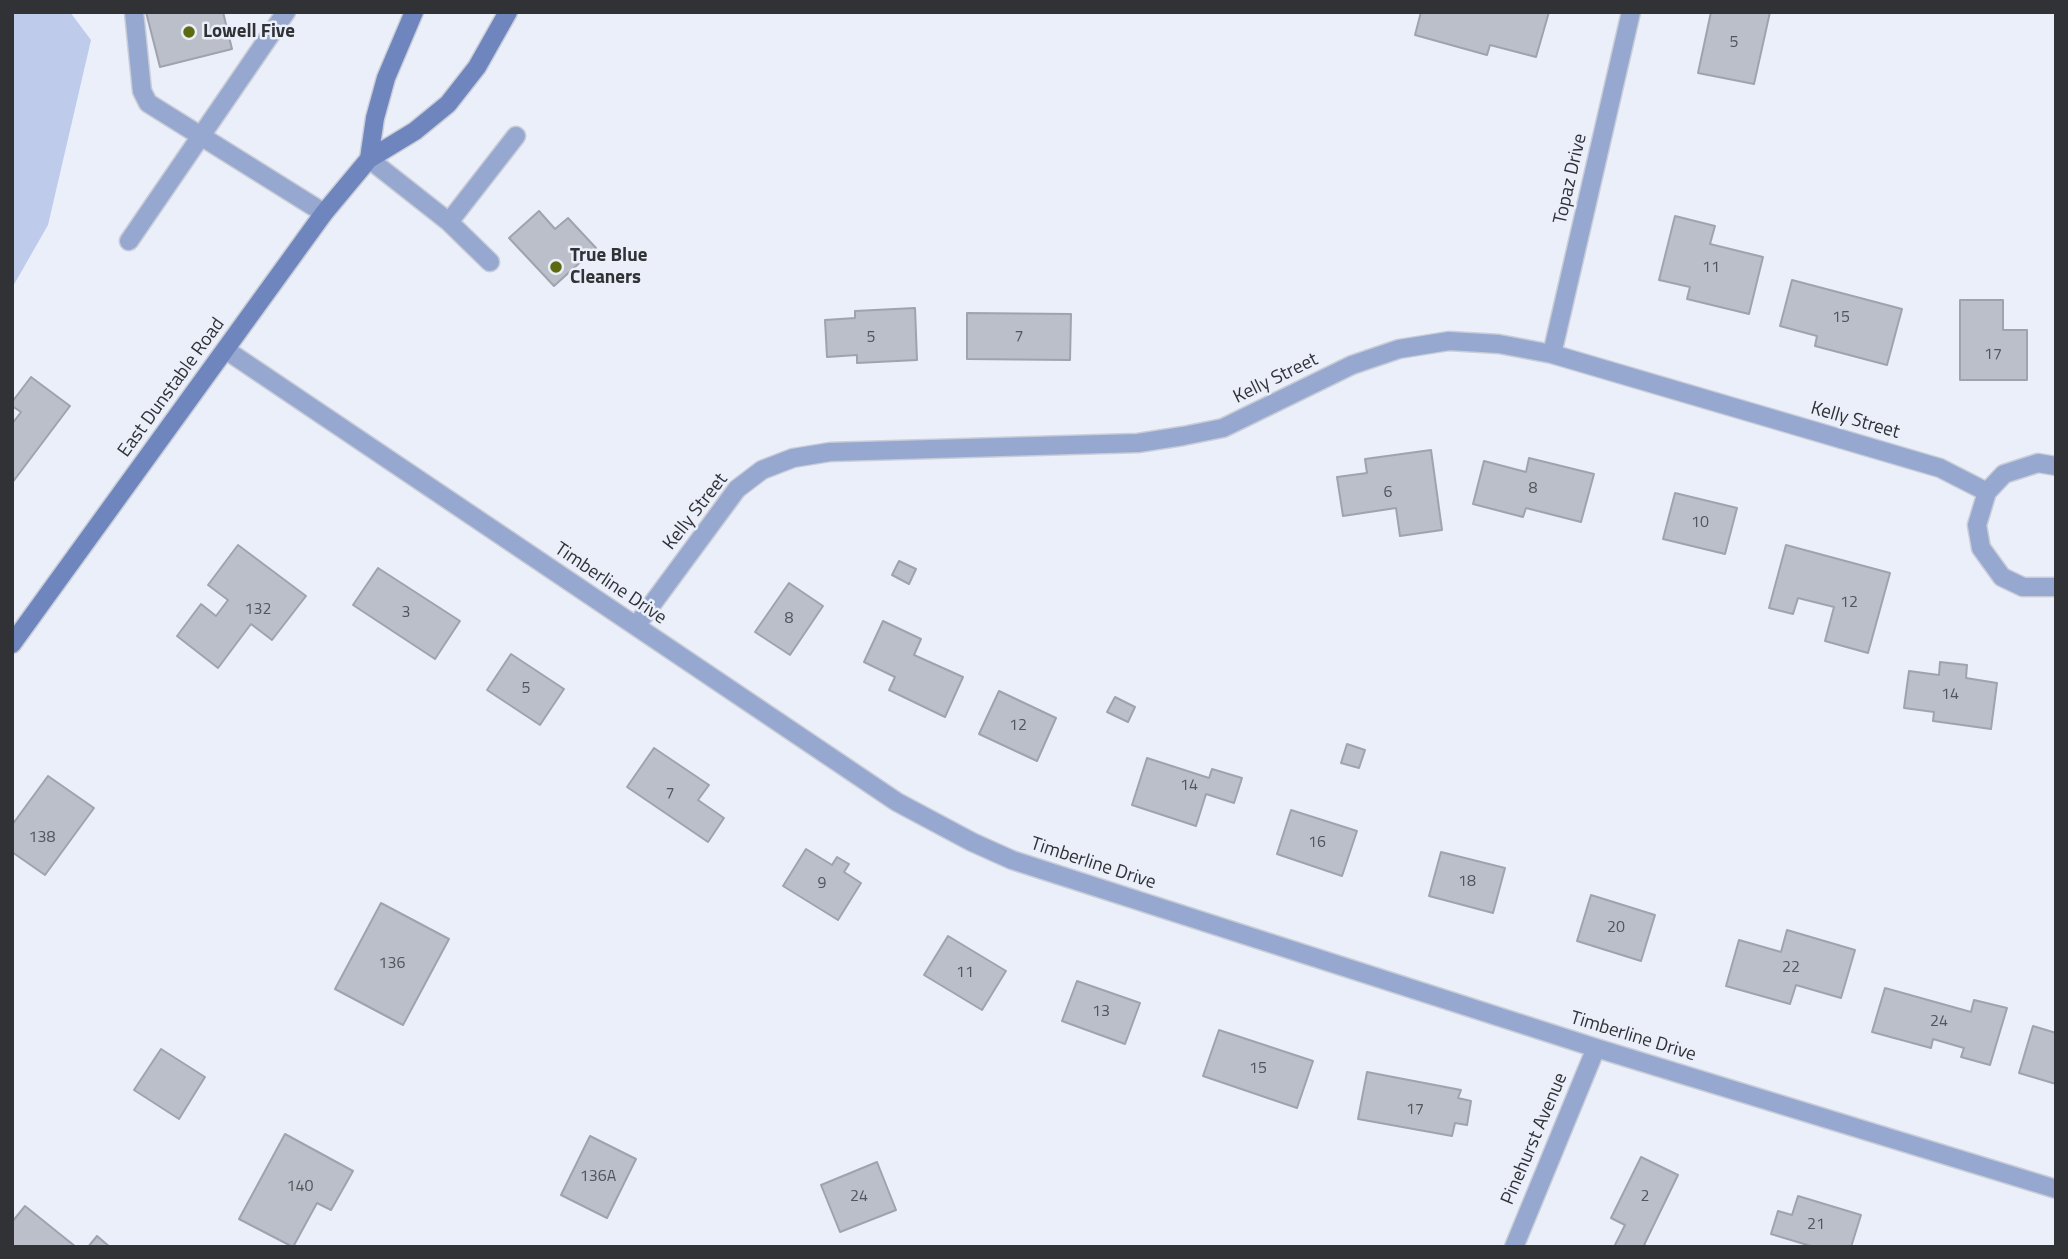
<!DOCTYPE html>
<style>
body{margin:0}
#map{position:relative;width:2068px;height:1259px;overflow:hidden;background:#eaeffa;font-family:"Titillium Web",sans-serif}
canvas{display:block}
.frame{position:absolute;inset:0;border:14px solid #303236;pointer-events:none}
</style>
<div id="map">
<canvas width="2068" height="1259"></canvas>
<div class="frame"></div>
</div>
<script>
const g = document.querySelector('canvas').getContext('2d');
g.lineJoin = 'round';
function paint(path, color) {
  g.fillStyle = color;
  g.fill(path, 'evenodd');
}
function poly(rows) {
  const path = new Path2D();
  for (const r of rows) {
    path.moveTo(r[0], r[1]);
    for (let i = 2; i < r.length; i += 2) path.lineTo(r[i], r[i + 1]);
  }
  return path;
}
function trace(path, color, width, dash) {
  g.strokeStyle = color;
  g.lineWidth = width;
  g.lineCap = dash ? 'butt' : 'round';
  g.setLineDash(dash || []);
  g.stroke(path);
}
function write(font, color, halo, rows, align = 'center') {
  g.font = font + ' "Titillium Web",sans-serif';
  g.lineWidth = 5;
  g.setLineDash([]);
  g.textBaseline = 'middle';
  g.strokeStyle = halo;
  g.fillStyle = color;
  for (const [text, x, y, turn = 0] of rows) {
    g.save();
    g.translate(x, y);
    g.rotate((+turn || 0) * Math.PI / 180);
    g.textAlign = isNaN(turn) ? turn : align;
    if (halo) g.strokeText(text, 0, 0);
    g.fillText(text, 0, 0);
    g.restore();
  }
}
paint(poly([
 [12,12,70,12,91,40,48,225,12,288]
]), '#becbeb');
const building = poly([
 [146,12,223,12,232,49,160,67,146,12],
 [1421,12,1549,12,1536,57,1490,45,1487,55,1415,35,1421,12],
 [1711,12,1770,12,1754,84,1698,73,1711,12],
 [539,211,555,229,568,218,596,248,554,286,509,238,539,211],
 [1675,216,1715,226,1710,244,1763,257,1749,314,1687,299,1690,287,1659,280,1675,216],
 [1792,280,1902,309,1887,365,1815,346,1817,336,1780,326,1792,280],
 [1960,300,2003,300,2003,330,2027,330,2027,380,1960,380,1960,300],
 [915,308,917,360,857,363,857,355,827,357,825,320,855,318,855,311,915,308],
 [967,313,1071,314,1070,360,967,359,967,313],
 [31,377,70,406,12,483,12,424,21,412,12,406,12,402,31,377],
 [1431,450,1442,530,1400,536,1396,508,1343,516,1337,477,1367,473,1365,459,1431,450],
 [1529,458,1594,474,1581,522,1526,508,1523,517,1473,504,1484,461,1526,472,1529,458],
 [1675,493,1737,508,1725,554,1663,539,1675,493],
 [238,545,306,596,272,640,251,624,218,668,177,636,201,604,216,616,228,600,208,585,238,545],
 [1786,545,1890,573,1868,653,1825,641,1834,607,1798,598,1793,614,1769,608,1786,545],
 [899,561,916,569,909,584,892,575,899,561],
 [378,568,460,621,435,659,353,605,378,568],
 [789,583,823,606,790,655,755,632,789,583],
 [883,621,921,639,914,655,963,677,945,717,889,690,895,677,864,662,883,621],
 [511,654,564,689,540,725,487,690,511,654],
 [1940,662,1967,665,1966,678,1997,683,1991,729,1933,721,1934,712,1904,708,1909,671,1939,675,1940,662],
 [999,691,1056,718,1037,761,979,734,999,691],
 [1115,697,1135,707,1128,722,1107,712,1115,697],
 [1347,744,1365,750,1359,768,1341,763,1347,744],
 [654,748,709,785,698,800,724,818,708,842,627,787,654,748],
 [1147,758,1209,778,1212,769,1242,778,1234,803,1206,794,1196,826,1132,805,1147,758],
 [48,776,94,808,45,875,12,852,12,825,48,776],
 [1291,810,1357,831,1342,876,1277,854,1291,810],
 [806,849,832,865,837,857,849,864,844,872,861,883,838,920,783,886,806,849],
 [1441,852,1505,868,1493,913,1429,896,1441,852],
 [1591,895,1655,915,1641,961,1577,941,1591,895],
 [381,903,449,939,403,1025,335,989,381,903],
 [1787,930,1855,950,1841,998,1796,985,1790,1004,1726,986,1739,940,1781,952,1787,930],
 [948,936,1006,971,982,1010,924,975,948,936],
 [1077,981,1140,1003,1125,1044,1062,1021,1077,981],
 [1885,988,1971,1012,1974,1000,2007,1008,1990,1065,1961,1057,1964,1048,1933,1039,1931,1048,1872,1032,1885,988],
 [2033,1026,2056,1033,2056,1084,2019,1073,2033,1026],
 [1219,1030,1313,1061,1297,1108,1203,1076,1219,1030],
 [161,1049,205,1077,179,1119,134,1090,161,1049],
 [1367,1072,1461,1090,1458,1098,1471,1101,1467,1125,1455,1123,1452,1136,1358,1119,1367,1072],
 [285,1134,353,1171,331,1210,317,1203,293,1247,239,1219,285,1134],
 [590,1136,636,1159,607,1218,561,1195,590,1136],
 [1641,1157,1678,1175,1644,1245,1648,1247,1614,1247,1625,1225,1611,1218,1641,1157],
 [877,1162,896,1210,840,1232,821,1185,877,1162],
 [1798,1196,1861,1215,1851,1247,1814,1247,1771,1234,1778,1211,1792,1215,1798,1196],
 [25,1206,76,1247,12,1247,12,1222,25,1206],
 [97,1236,110,1247,88,1247,97,1236]
]);
paint(building, '#babfc9');
trace(building, '#9fa3ad', 2);
const lane = poly([
 [134,12,142,91,148,103,324,213],
 [369,159,449,222,490,262],
 [449,222,516,136],
 [129,241,286,12]
]);
const street = poly([
 [226,350,897,802,972,842,1012,860,1596,1048,2056,1189],
 [1552,354,1631,12],
 [2056,466,2038,463,2004,474,1987,492,1977,525,1981,548,2002,577,2023,587,2056,587],
 [636,626,737,489,762,470,793,458,830,452,1138,443,1183,436,1223,428,1352,365,1399,349,1449,341,1499,344,1552,354,1940,468,1987,492],
 [1514,1247,1596,1048]
]);
const secondary = poly([
 [369,159,375,118,386,78,414,12],
 [12,644,324,213,369,159,415,131,448,104,477,67,508,12]
]);
trace(lane, '#c9cdd7', 21);
trace(street, '#c9cdd7', 21);
trace(secondary, '#c9cdd7', 21);
trace(lane, '#97a8d0', 18);
trace(street, '#97a8d0', 18);
trace(secondary, '#6e85be', 18);
for (const [x, y, r, color] of [
 [189,32,7,"#5e6a11"],
 [556,267,7,"#5e6a11"]
]) {
  const dot = new Path2D();
  dot.arc(x, y, r, 0, 2 * Math.PI);
  g.fillStyle = color;
  g.fill(dot);
  trace(dot, '#eaeffa', 2.5);
}
write('16px', '#52555b', null, [
 ["5",1734,43],
 ["11",1711,268],
 ["15",1841,318],
 ["7",1019,337],
 ["5",871,338],
 ["17",1993,355],
 ["8",1533,489],
 ["6",1388,493],
 ["10",1700,523],
 ["12",1849,603],
 ["132",258,610],
 ["3",406,613],
 ["8",789,619],
 ["5",526,689],
 ["14",1950,695],
 ["12",1018,726],
 ["14",1189,786],
 ["7",670,794],
 ["138",42,838],
 ["16",1317,843],
 ["18",1467,882],
 ["9",822,884],
 ["20",1616,928],
 ["136",392,964],
 ["22",1791,968],
 ["11",965,973],
 ["13",1101,1012],
 ["24",1939,1022],
 ["15",1258,1069],
 ["17",1415,1110],
 ["136A",598,1177],
 ["140",300,1187],
 ["24",859,1197],
 ["2",1645,1197],
 ["21",1816,1225]
]);
write('bold 19px', '#303236', '#eaeffa', [
 ["Lowell Five",203,32],
 ["True Blue",570,256],
 ["Cleaners",570,278]
], 'left');
write('19px', '#303236', '#eaeffa', [
 ["Topaz Drive",1571,179,-77],
 ["Kelly Street",1276,379,-26],
 ["East Dunstable Road",172,388,-54],
 ["Kelly Street",1855,421,16],
 ["Kelly Street",696,512,-52],
 ["Timberline Drive",610,584,34],
 ["Timberline Drive",1093,864,18],
 ["Timberline Drive",1633,1037,17],
 ["Pinehurst Avenue",1535,1139,-67]
]);
</script>
